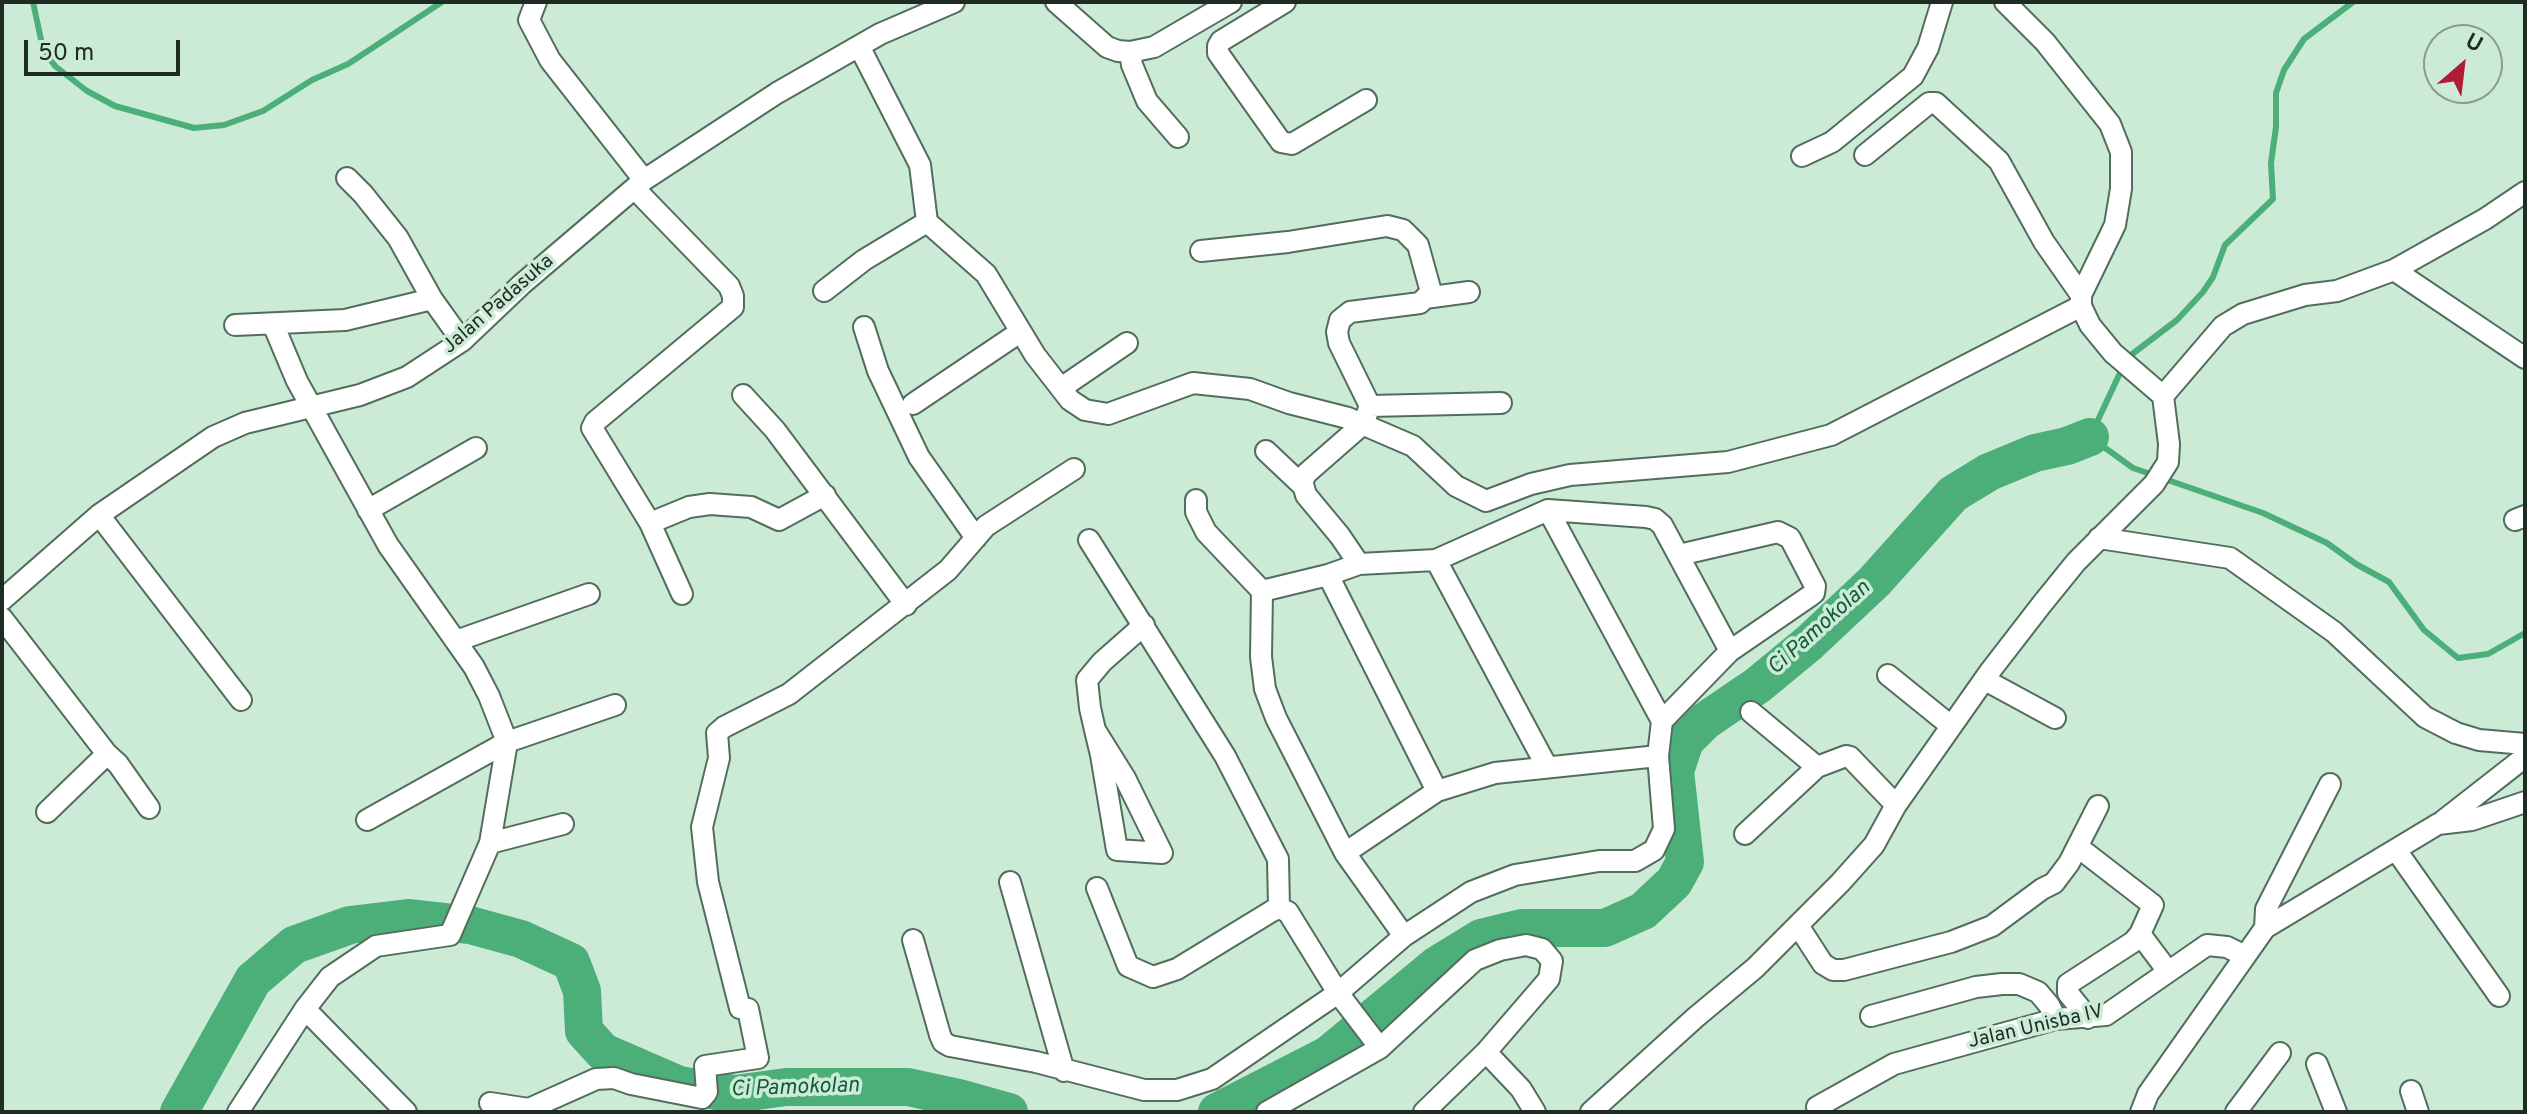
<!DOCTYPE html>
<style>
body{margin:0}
#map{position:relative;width:2527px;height:1114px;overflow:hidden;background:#ccebd7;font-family:Overpass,sans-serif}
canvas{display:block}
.frame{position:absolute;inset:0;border:4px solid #1f2b23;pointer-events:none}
.north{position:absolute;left:2423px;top:24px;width:80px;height:80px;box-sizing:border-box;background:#ccebd7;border:2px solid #879e8f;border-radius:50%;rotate:28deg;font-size:22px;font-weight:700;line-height:32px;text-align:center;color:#1f2b23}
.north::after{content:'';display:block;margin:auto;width:28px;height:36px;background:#b01c35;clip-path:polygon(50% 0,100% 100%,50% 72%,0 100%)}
.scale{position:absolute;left:24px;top:40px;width:156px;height:36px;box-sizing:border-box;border:4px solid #1f2b23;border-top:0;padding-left:10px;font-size:24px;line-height:28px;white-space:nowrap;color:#1f2b23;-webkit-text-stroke:6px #ccebd7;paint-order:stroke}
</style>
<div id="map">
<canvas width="2527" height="1114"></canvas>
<div class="frame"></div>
<div class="north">U</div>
<div class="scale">50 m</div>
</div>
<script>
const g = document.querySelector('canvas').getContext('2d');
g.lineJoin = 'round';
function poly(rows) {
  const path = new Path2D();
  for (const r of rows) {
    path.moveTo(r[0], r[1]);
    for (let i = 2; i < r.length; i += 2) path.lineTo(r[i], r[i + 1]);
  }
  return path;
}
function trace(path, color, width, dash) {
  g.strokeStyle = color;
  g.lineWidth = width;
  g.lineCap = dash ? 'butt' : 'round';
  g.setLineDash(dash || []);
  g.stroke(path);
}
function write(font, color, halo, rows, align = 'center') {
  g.font = font + ' Overpass,sans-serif';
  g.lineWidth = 7;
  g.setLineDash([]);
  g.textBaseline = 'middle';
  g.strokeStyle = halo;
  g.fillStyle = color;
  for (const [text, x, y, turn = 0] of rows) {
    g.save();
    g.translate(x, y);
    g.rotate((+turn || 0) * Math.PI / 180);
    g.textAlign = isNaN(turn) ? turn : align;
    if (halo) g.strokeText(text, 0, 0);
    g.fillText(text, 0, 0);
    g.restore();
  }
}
trace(poly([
 [33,2,43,49,55,66,87,91,115,106,194,128,224,125,263,111,312,80,348,64,442,2],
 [2353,2,2304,39,2284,70,2276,93,2276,127,2271,163,2273,199,2225,245,2213,277,2203,292,2177,320,2127,358,2090,437,2133,468,2263,513,2327,543,2356,564,2389,582,2424,630,2458,658,2488,654,2525,633]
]), '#4cae78', 6);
trace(poly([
 [179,1112,253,980,294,945,350,925,408,918,470,925,521,939,571,962,582,991,584,1031,603,1052,679,1085,735,1094,786,1087,908,1087,959,1098,1009,1112],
 [1217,1112,1328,1055,1437,965,1481,938,1522,928,1605,928,1643,911,1674,882,1685,862,1675,771,1685,741,1705,721,1758,685,1809,643,1874,582,1953,494,1989,472,2035,453,2067,446,2090,437]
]), '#4cae78', 38);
const minor = poly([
 [536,2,529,20,550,60,644,180],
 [1056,2,1107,47,1118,51,1130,52,1154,47,1231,2],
 [1285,2,1221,41,1218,46,1218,53,1281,142,1292,144,1366,100],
 [859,46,920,165,927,222,986,274,1035,355,1070,400,1085,410,1108,414,1193,383,1250,389,1289,403,1348,418,1413,446,1456,486,1486,501,1531,484,1570,475,1728,462,1831,435,2081,306],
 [1130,52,1132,65,1147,101,1178,137],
 [1865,155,1929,103,1936,103,1999,161,2044,242,2081,295],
 [1802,156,1832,142,1913,76,1928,48,1942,2],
 [347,178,363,194,398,238,432,299,462,341],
 [635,189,729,286,733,296,733,307,595,422,592,428,650,523,682,594],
 [1201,251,1288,242,1387,226,1403,230,1418,245,1431,292,1420,303,1350,312,1340,320,1337,332,1339,343,1370,406,1363,424,1307,473,1302,481,1306,495,1340,536,1359,564],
 [2394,270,2525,358],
 [824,291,864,260,927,222],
 [1425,298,1469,292],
 [235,325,345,320,432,299],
 [864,327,878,371,919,457,976,538],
 [1061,388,1127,343],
 [743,395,775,430,906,605],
 [2163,396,2223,326,2243,314,2305,295,2337,291,2394,270,2485,219,2525,192],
 [913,404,1020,332],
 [1370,406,1501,403],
 [1266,451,1302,485],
 [1196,500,1196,512,1206,532,1262,591,1261,657,1265,689,1276,718,1345,853,1404,936],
 [368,510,476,448],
 [1548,510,1662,721],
 [99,515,241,700],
 [2515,520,2525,516],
 [650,523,689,507,710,504,751,507,779,520,825,495],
 [2099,538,2230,558,2334,632,2425,717,2456,733,2479,740,2525,744],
 [1089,540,1225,756,1278,859,1279,908],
 [1436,560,1547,767],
 [1328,575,1437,791],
 [1262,591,1328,575,1359,564,1436,560,1548,510,1646,517,1655,519,1662,525,1730,651],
 [2,600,99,515,213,437,245,423,360,395,407,377,462,341,522,284,644,180,777,93,880,34,954,2],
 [2,618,107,754,47,812],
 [456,641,589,594],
 [1888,675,1951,726],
 [1985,680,2055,718],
 [1751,712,1817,767,1846,756,1850,757,1896,805],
 [1095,730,1125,778,1162,853,1117,850,1101,755,1095,730,1090,708,1087,680,1102,662,1144,625],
 [107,754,118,764,149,808],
 [367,820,507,742,615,705],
 [2443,821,2525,757],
 [1745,834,1817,767],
 [490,843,563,824],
 [2078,847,2153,905,2140,934,2167,970],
 [2396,850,2499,996],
 [1345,853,1437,791,1495,773,1658,756],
 [1010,882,1064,1071],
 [1097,888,1128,966,1153,977,1177,969,1272,911,1279,908,1288,912,1338,993,1380,1048],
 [1799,927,1823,964,1833,970,1844,970,1951,942,1992,926,2042,889,2054,883,2069,863,2098,806],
 [2265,928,2266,909,2330,784],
 [913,940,940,1035,943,1042,950,1046,1036,1062,1144,1090,1177,1090,1212,1079,1338,993,1404,936,1471,892,1515,875,1599,861,1635,861,1654,850,1664,829,1658,756,1662,721,1730,651,1810,596,1814,593,1815,586,1790,538,1778,532,1679,555],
 [305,1009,406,1112],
 [1871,1016,1976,987,2002,984,2019,984,2038,992,2049,1005,2056,1019],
 [2088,1018,2068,993,2068,984,2133,942,2140,934],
 [1486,1052,1521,1089,1535,1112],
 [2317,1064,2336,1112],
 [2411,1091,2418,1112],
 [490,1103,529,1109,596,1079,614,1078,631,1084,702,1098,707,1092,705,1066,758,1058,748,1009,740,1008,708,882,702,827,719,758,717,733,724,727,789,694,948,570,986,526,1074,469],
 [1817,1107,1894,1064,2056,1019,2106,1015,2207,945,2227,947,2245,956],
 [238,1112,305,1009,330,977,376,946,450,935,490,843,507,742,489,696,474,667,388,545,297,381,273,324],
 [1267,1112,1380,1048,1475,960,1500,950,1526,945,1542,949,1552,961,1549,979,1486,1052,1424,1112],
 [1591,1112,1696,1017,1755,968,1840,883,1874,845,1896,805,1991,670,2042,604,2076,562,2154,484,2168,462,2169,444,2163,396,2113,353,2090,325,2081,306,2081,295,2115,225,2121,189,2121,152,2110,124,2045,42,2005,2],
 [2141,1112,2148,1094,2265,928,2438,824,2472,820,2525,802],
 [2236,1112,2280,1053]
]);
trace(minor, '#526d5c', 24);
trace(minor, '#fff', 20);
write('20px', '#1f2b23', '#ccebd7', [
 ["Jalan Padasuka",499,305,-41],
 ["Jalan Unisba lV",2036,1028,-13]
]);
write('italic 22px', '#115b38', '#ccebd7', [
 ["Ci Pamokolan",1820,629,-42],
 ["Ci Pamokolan",795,1089,-2]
]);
</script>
